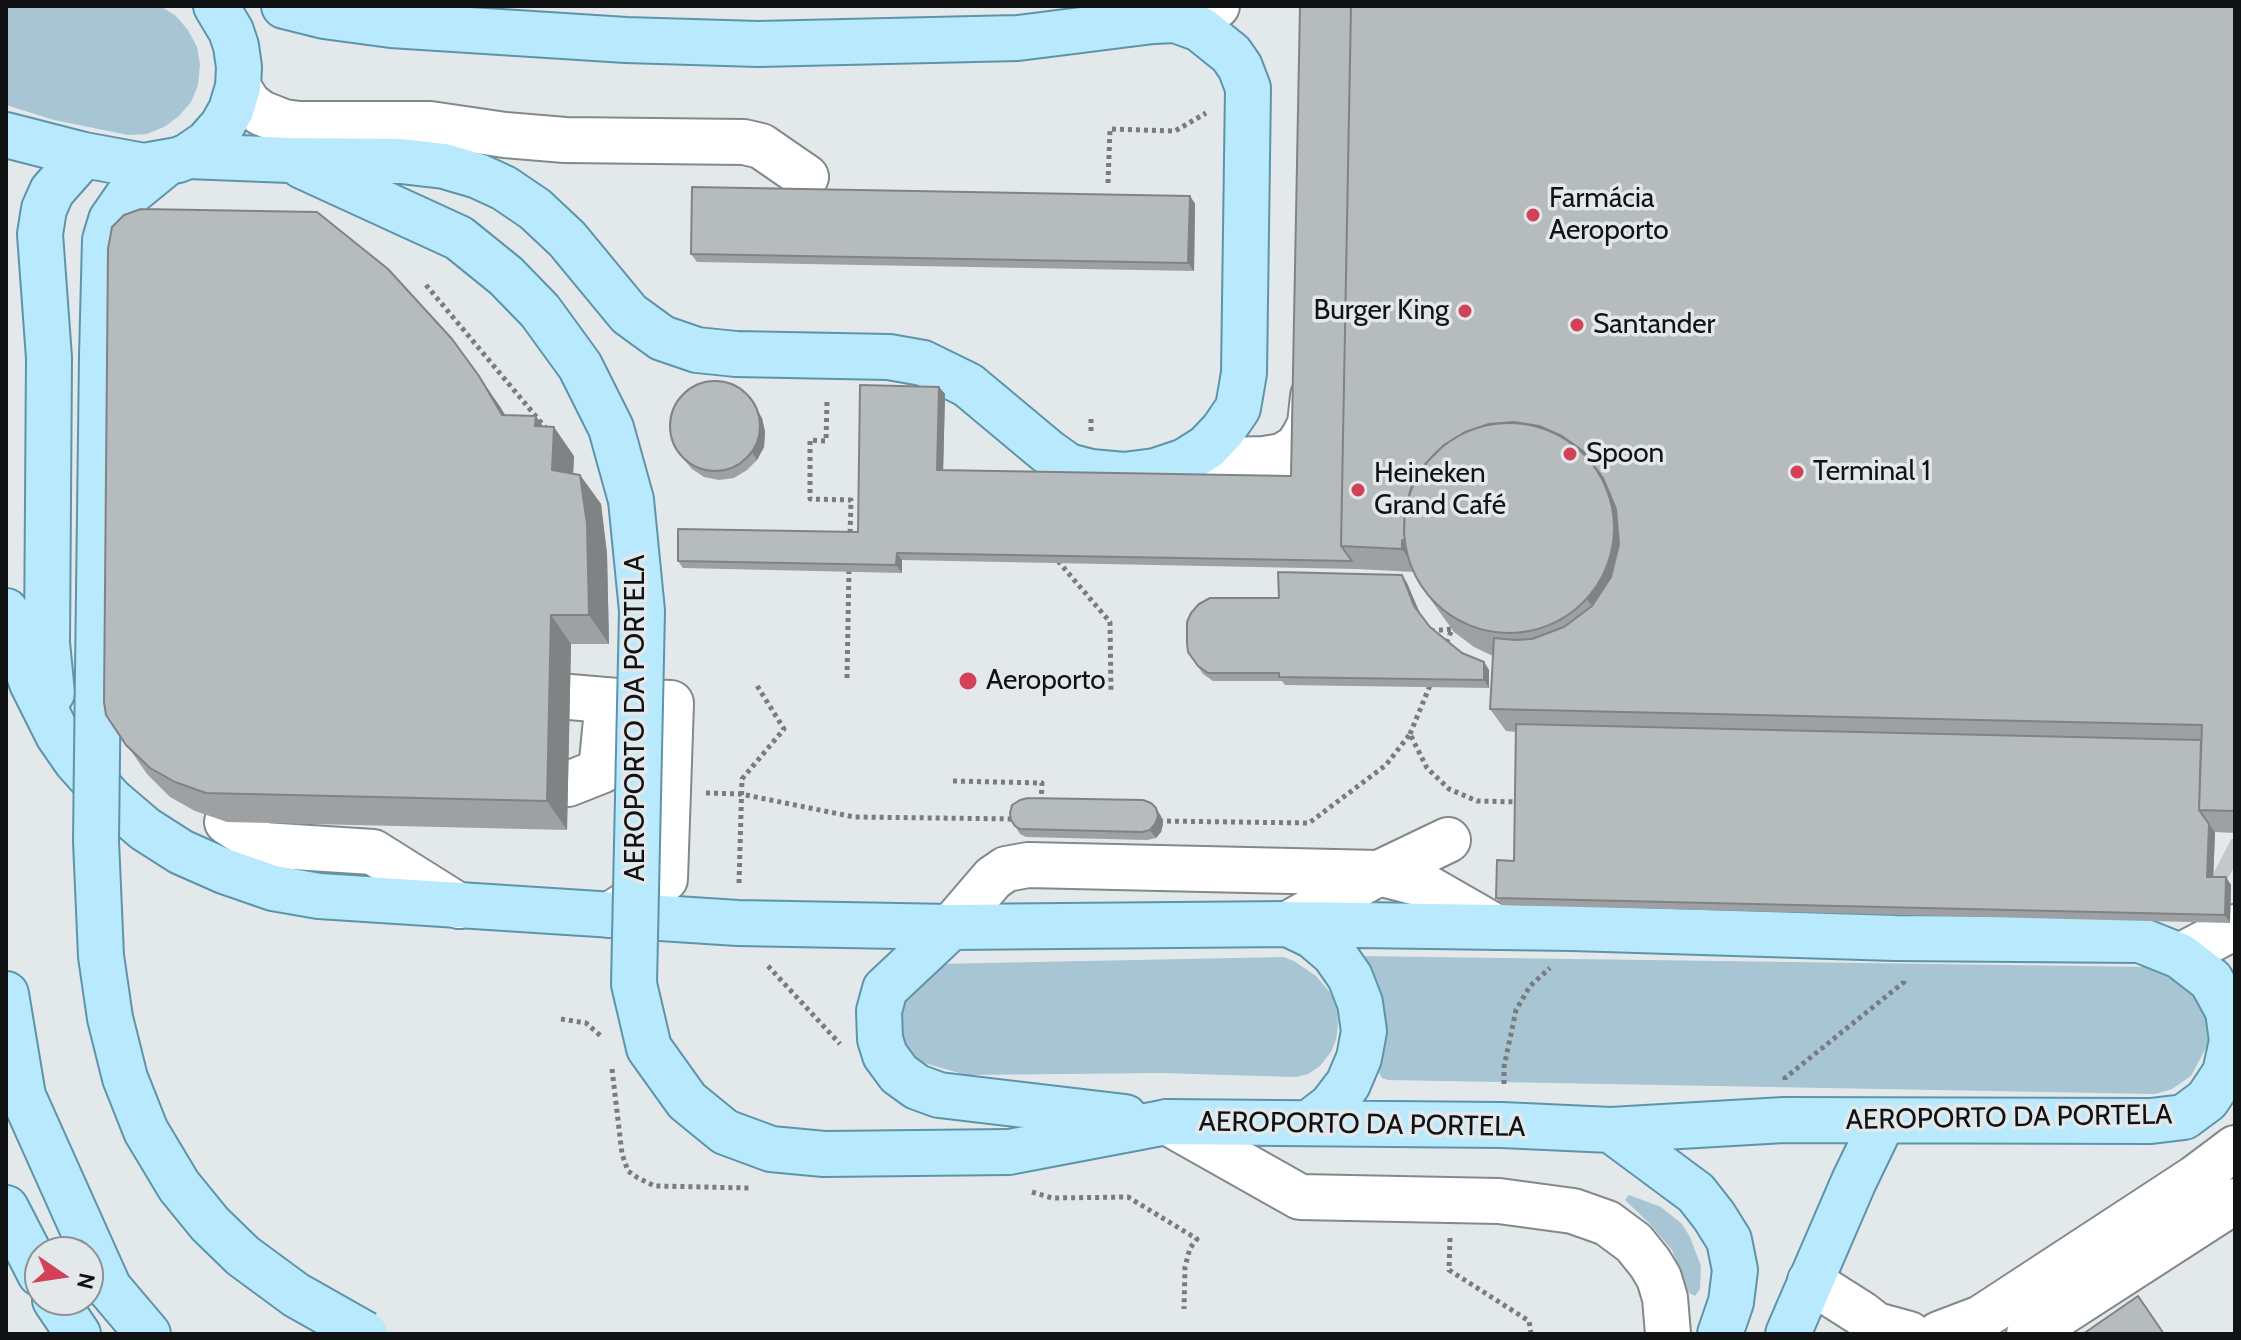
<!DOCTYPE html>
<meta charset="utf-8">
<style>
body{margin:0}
#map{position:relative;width:2241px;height:1340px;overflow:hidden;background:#e3e8eb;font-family:Cabin,sans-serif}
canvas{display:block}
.frame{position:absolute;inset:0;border:8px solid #101213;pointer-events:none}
.north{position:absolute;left:24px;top:1236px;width:80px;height:80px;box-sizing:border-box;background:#e3e8eb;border:2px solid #8f9295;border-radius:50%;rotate:103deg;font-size:22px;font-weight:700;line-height:32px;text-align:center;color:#101213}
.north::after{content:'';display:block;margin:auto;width:28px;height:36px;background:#d24157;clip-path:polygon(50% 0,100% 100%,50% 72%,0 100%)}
</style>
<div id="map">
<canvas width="2241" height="1340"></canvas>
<div class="frame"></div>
<div class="north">N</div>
</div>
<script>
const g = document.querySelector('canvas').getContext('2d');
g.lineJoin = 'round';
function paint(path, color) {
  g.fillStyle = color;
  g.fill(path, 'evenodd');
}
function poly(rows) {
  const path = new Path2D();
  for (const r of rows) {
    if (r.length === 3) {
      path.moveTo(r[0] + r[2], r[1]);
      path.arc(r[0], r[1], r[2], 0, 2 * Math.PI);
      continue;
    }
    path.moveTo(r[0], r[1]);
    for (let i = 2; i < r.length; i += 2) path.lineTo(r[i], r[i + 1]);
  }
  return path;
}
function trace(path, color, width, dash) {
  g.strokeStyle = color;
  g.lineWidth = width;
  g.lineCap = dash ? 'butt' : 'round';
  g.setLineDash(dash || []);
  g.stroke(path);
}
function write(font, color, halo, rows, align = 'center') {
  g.font = font + ' Cabin,sans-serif';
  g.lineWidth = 7;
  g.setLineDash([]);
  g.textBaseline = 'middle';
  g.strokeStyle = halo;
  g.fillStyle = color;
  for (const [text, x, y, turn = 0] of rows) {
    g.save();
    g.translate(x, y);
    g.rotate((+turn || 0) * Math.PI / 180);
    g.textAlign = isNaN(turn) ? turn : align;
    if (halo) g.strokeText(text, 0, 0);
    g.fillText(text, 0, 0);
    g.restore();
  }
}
paint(poly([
 [6,6,160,6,176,16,188,30,197,47,200,65,198,85,191,102,179,116,164,127,147,134,128,135,54,120,6,105],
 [1359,956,2148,967,2182,976,2209,1018,2208,1044,2191,1076,2172,1089,2155,1094,1388,1080,1382,1078,1379,1073,1382,1049],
 [1284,957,1294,961,1316,976,1329,991,1336,1003,1338,1025,1336,1040,1331,1052,1320,1066,1308,1074,1296,1077,1160,1073,966,1075,921,1062,908,1048,900,1029,902,994,937,964],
 [1629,1195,1661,1207,1682,1224,1690,1237,1701,1266,1700,1289,1695,1296,1689,1293,1672,1250,1651,1225,1625,1200]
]), '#a7c5d2');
trace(poly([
 [2157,846,2214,854,2235,865]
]), '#c3c8cb', 44, [44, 22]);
const minor = poly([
 [1175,20,1217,6],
 [238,87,249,104,261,113,284,122,299,124,430,124,505,135,565,140,744,142,761,146,806,177],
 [1185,461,1265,459,1282,456,1297,447,1304,436,1310,424,1313,396],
 [570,697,617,701],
 [568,784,601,771,606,720,617,701,671,703,665,879,610,915],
 [227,822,263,845,373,852,459,906],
 [1288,924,1379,873,1448,840],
 [951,927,993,878,1006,869,1028,865,1379,873,1421,884,1496,927],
 [2180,956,2235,927],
 [1167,1122,1300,1197,1499,1201,1573,1211,1607,1223,1634,1243,1650,1263,1659,1278,1665,1298,1668,1334],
 [1810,1281,1862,1314,1876,1325,1909,1334],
 [1939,1334,1981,1318,2195,1178,2235,1148],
 [2029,1334,2235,1201]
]);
const major = poly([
 [6,135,84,155,144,166,178,160,188,156,207,143,222,126,231,110,238,87,239,67,236,46,231,31,216,6],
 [188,156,289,160,401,161,444,166,478,176,504,188,535,209,567,239,629,314,662,338,697,350,736,354,889,357,923,363,968,385,1047,451,1068,466,1091,472,1124,475,1155,471,1185,461,1207,447,1223,430,1238,408,1244,373,1248,88,1240,67,1231,54,1200,29,1175,20,1153,21,1018,38,758,44,626,40,391,25,324,16,284,6],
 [302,166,459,238,506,276,540,311,580,366,611,428,631,500],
 [6,611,32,683,58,735,76,761,111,800,145,829,181,852,224,871,273,888,319,896,738,923,951,927,1288,924,1572,928,1895,938,2140,940,2180,956,2211,980,2228,1011,2232,1041,2225,1073,2207,1100,2184,1117,2151,1121,1784,1120,1611,1130,1502,1125,1167,1122,1009,1152],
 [98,671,102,356,105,240,111,220,129,194,167,163],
 [52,693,47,643,49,358,40,234,44,209,52,191,84,155],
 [1288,924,1313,936,1334,954,1350,977,1360,1003,1364,1031,1359,1058,1348,1084,1331,1106,1309,1123],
 [951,927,885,989,879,1011,880,1039,885,1055,899,1074,917,1087,939,1095,1125,1117],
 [6,994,23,1096,109,1288,148,1334],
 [1611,1130,1696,1193,1714,1216,1729,1240,1735,1270,1731,1302,1720,1334],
 [6,1208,40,1274],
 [55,1300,78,1334],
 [1788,1334,1854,1181,1883,1121]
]);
trace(minor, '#83888a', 48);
trace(major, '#5e94aa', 48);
trace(poly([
 [1108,183,1110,129,1175,131,1206,113],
 [426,285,549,432],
 [827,402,826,441,810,440,810,499,851,500,850,537],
 [1091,431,1091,416],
 [1058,561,1110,622,1111,693],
 [1431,631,1452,629,1446,644],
 [847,678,849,567],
 [1410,734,1431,683],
 [953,781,1042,783,1041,805],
 [706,793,741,794,854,817,1017,819],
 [1159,821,1309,823,1386,765,1410,734,1427,768,1449,789,1477,801,1520,802],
 [739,883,742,779,784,729,756,684],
 [768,966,840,1044],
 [561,1019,586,1023,602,1037],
 [612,1069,622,1154,628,1171,638,1178,655,1186,750,1188],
 [1785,1080,1785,1078,1904,982,1904,979],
 [1504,1084,1504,1067,1516,1010,1530,986,1550,968],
 [1032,1192,1052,1198,1128,1197,1197,1239,1190,1248,1185,1267,1184,1309],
 [1450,1238,1449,1270,1529,1321,1531,1334]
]), '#787c7e', 5, [4, 4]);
trace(minor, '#fff', 44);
trace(major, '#b8e9fd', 44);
const majorBridge = poly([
 [631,500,642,611,634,984,649,1048,687,1101,725,1132,771,1149,824,1154,1009,1152],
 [98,671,96,841,101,956,110,1018,125,1078,146,1131,179,1186,210,1224,243,1256,296,1295,365,1334]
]);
trace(majorBridge, '#5e94aa', 48, []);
trace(majorBridge, '#b8e9fd', 44);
paint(poly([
 [514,6,536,6,536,8],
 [2235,6,2235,833,2215,832,2213,877,2226,877,2231,885,2230,923,1502,905,1496,898,1514,861,1516,732,1506,731,1490,709,1493,656,1474,647,1454,632,1418,582,1414,572,1357,569,902,560,902,573,683,568,678,561,858,532,939,387,945,394,943,470,1291,476],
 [1190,196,1195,204,1194,271,697,262,691,254],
 [499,405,505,415,543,427,574,456,573,474,580,475,601,504,607,554,609,644,571,644,567,830,227,822,195,811,170,797,147,774,106,715],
 [762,418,765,432,764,447,757,460,747,470,734,478,719,480,704,477,692,469,676,450],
 [1402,575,1407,583,1420,613,1430,627,1462,653,1484,662,1489,670,1489,688,1285,685,1282,681,1213,681,1203,674,1188,652,1279,598],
 [1161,816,1163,824,1161,832,1156,838,1147,840,1026,837,1020,834,1011,820]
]), '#9da1a3');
paint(poly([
 [1190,196,1195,204,1194,271,1188,263],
 [479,376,499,405,523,444,502,415],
 [939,387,945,394,943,478,937,470],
 [749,397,762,418,765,432,764,447,757,460,752,452],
 [536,416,553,441,554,427,574,456,572,499,552,470,535,426],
 [1598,471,1618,500,1632,532,1608,628,1587,599],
 [580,475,601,504,607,554,609,644,589,615],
 [1402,540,1418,562,1418,572,1402,549],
 [897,553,902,560,902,573,896,565],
 [1402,575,1407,583,1420,614,1414,606],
 [551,615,571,644,567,830,547,801],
 [1484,662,1489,670,1489,688,1484,680],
 [1156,808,1161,816,1163,824,1161,832,1156,838,1150,830],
 [2209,824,2215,832,2213,885,2207,877],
 [2226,877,2231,885,2230,923,2225,915]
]), '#7f8384');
const building = poly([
 [1300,6,1351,6,1341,546,1352,561,897,553,896,565,678,561,678,529,858,532,860,385,939,387,937,470,1291,476,1300,6],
 [1351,6,2235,6,2235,811,2199,810,2202,725,1490,709,1494,638,1515,640,1532,639,1564,627,1592,606,1611,577,1619,544,1616,509,1603,478,1598,471,1583,451,1562,436,1539,426,1514,422,1489,424,1465,432,1444,445,1426,463,1412,485,1405,509,1404,534,1405,540,1402,540,1402,549,1341,546,1351,6],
 [692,187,1190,196,1188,263,691,254,692,187],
 [141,209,317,212,388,269,452,339,479,376,502,415,536,416,535,426,554,427,552,470,580,475,587,524,589,615,551,615,547,801,206,793,175,782,150,768,126,745,106,715,104,702,108,249,112,227,124,215,141,209],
 [715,426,45],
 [1509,528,105],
 [1278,572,1402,575,1414,606,1430,627,1462,653,1484,662,1484,680,1279,677,1279,673,1208,673,1198,666,1188,652,1187,643,1187,622,1191,613,1199,604,1210,598,1279,598,1278,572],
 [1516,724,2201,740,2199,810,2209,824,2207,877,2226,877,2225,915,1496,898,1497,860,1514,861,1516,724],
 [1028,798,1143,800,1151,803,1156,808,1158,816,1155,824,1150,830,1142,832,1020,829,1015,826,1011,820,1010,813,1012,805,1020,800,1028,798],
 [2138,1296,2164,1334,2083,1334,2138,1296]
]);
paint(building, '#b6bbbd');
trace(building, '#7f8384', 2);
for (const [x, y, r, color] of [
 [1533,215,8,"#d24157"],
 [1465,311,8,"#d24157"],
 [1577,325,8,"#d24157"],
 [1570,454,8,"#d24157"],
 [1797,472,8,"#d24157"],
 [1358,490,8,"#d24157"],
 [968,681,10,"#d24157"]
]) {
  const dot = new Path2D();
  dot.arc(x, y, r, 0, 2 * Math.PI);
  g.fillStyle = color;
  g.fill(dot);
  trace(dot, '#e3e8eb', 3);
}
write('28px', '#101213', '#e3e8eb', [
 ["Farmácia",1549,199],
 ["Aeroporto",1549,231],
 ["Burger King",1449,311,"right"],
 ["Santander",1593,325],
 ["Spoon",1586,454],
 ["Terminal 1",1813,472],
 ["Heineken",1374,474],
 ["Grand Café",1374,506],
 ["Aeroporto",986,681]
], 'left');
write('28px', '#101213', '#e3e8eb', [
 ["AEROPORTO DA PORTELA",636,718,-90],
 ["AEROPORTO DA PORTELA",2009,1118,-1],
 ["AEROPORTO DA PORTELA",1362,1125,1]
]);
</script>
